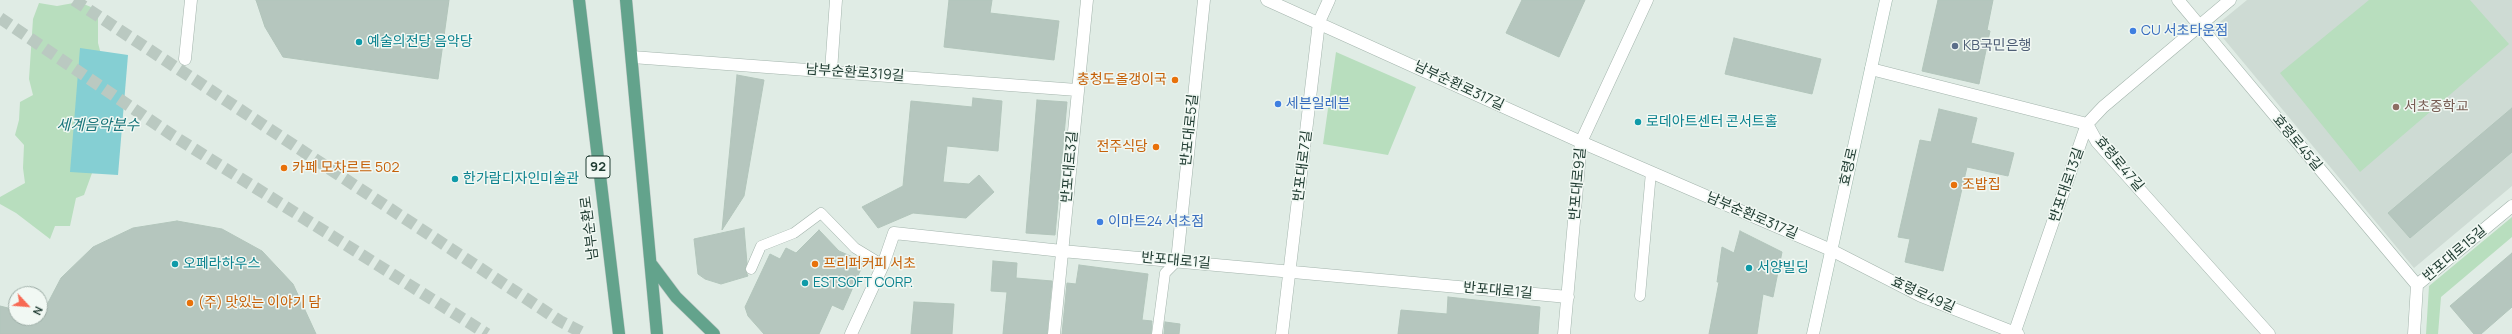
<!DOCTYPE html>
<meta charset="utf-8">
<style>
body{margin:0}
#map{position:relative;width:2512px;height:334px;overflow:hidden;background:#e0ece5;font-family:Manrope,sans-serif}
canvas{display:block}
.north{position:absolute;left:8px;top:286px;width:40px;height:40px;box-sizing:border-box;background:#f1f8f3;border:1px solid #9dada6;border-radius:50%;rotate:116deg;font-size:11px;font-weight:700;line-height:16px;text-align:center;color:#203c32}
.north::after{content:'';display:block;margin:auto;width:14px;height:18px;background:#f76953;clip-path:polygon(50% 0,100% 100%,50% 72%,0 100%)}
</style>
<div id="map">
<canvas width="2512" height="334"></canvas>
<div class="north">N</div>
</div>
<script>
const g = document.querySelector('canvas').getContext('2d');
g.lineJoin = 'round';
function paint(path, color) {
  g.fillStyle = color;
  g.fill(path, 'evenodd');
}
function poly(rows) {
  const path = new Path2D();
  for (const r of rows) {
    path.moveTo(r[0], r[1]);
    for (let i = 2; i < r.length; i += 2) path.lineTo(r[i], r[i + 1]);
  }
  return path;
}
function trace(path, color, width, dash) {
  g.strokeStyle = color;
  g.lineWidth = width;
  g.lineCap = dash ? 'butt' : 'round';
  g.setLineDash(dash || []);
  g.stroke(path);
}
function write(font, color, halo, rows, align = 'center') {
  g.font = font + ' Manrope,"Noto Sans KR",sans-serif';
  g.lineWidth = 3;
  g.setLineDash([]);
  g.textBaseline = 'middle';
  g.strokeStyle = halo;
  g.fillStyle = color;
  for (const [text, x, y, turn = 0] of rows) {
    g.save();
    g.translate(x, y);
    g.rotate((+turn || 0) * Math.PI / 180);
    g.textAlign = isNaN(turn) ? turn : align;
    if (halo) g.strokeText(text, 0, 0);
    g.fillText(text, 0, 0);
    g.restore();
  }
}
paint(poly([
 [2247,0,2512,0,2512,186,2414,268,2214,27]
]), '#cedbd4');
paint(poly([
 [2369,0,2470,0,2509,44,2360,172,2280,73],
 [79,2,98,10,98,43,103,62,99,154,84,195,76,198,70,226,55,226,50,239,16,213,0,204,0,197,25,183,23,168,24,145,15,135,19,120,20,102,33,95,29,79,33,19,39,3,57,6],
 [1336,52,1416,87,1388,155,1323,144],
 [2512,217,2512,237,2441,297,2438,334,2426,334,2429,286]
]), '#b8debe');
paint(poly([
 [80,48,128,55,118,175,70,172]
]), '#85cfd3');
const building = poly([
 [256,0,449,0,438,79,283,57,265,27,256,0],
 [949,0,992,0,990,13,1059,21,1054,60,944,47,949,0],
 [1522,0,1585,0,1559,57,1506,33,1522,0],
 [1938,0,1993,0,1987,30,1990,31,1979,84,1922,71,1938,0],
 [1734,38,1821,59,1812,94,1725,74,1734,38],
 [737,75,764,80,744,196,722,230,737,75],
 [973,98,1002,101,998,151,947,146,943,182,969,184,979,175,994,192,966,218,913,213,878,228,862,207,903,186,911,101,972,107,973,98],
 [1037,100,1067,102,1055,235,1026,233,1037,100],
 [2512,108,2512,152,2410,238,2388,213,2512,108],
 [1939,109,1977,118,1971,143,2014,153,2008,176,1967,167,1943,271,1905,262,1910,239,1898,237,1920,140,1931,142,1939,109],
 [177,221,222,229,262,251,293,284,316,334,0,334,0,306,16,310,16,318,40,318,61,278,93,247,133,228,177,221],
 [744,228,747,263,745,269,748,276,721,284,705,279,698,274,694,239,744,228],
 [819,230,839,251,864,262,843,310,832,305,819,334,764,334,748,316,745,307,770,254,780,259,786,248,796,253,819,230],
 [1740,231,1782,252,1773,297,1763,294,1757,334,1709,334,1719,282,1717,282,1722,247,1734,253,1740,231],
 [2512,253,2512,307,2481,334,2474,334,2450,306,2512,253],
 [993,261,1017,263,1016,278,1052,281,1047,334,1003,334,1007,292,991,291,993,261],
 [1079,265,1148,274,1142,320,1152,321,1151,334,1062,334,1067,283,1076,284,1079,265],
 [1448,297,1540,307,1538,334,1398,334,1401,310,1447,314,1448,297],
 [914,302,954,304,952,334,911,334,914,302],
 [1165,322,1180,324,1179,334,1164,334,1165,322]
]);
paint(building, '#b5c6be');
trace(building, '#b2c5bb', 1);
trace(poly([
 [74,0,560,321,585,334],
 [0,18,172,135,487,334]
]), '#bac9c1', 12, [12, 6]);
const lane = poly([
 [751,269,761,246,794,233,821,213,855,248,883,265],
 [1640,296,1651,172],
 [1157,334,1165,273,1177,261]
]);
const street = poly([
 [1267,0,1581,142,1831,250,1921,296,2018,334],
 [2178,0,2417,285],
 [632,57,1077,90],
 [185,59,191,0],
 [1871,69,2087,124,2097,142,2269,334],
 [831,71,836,0],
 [1177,261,1204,0],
 [851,334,883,265,894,233,1062,251,1568,297],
 [1054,334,1087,0],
 [1282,334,1319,22,1329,0],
 [1564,334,1581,142,1647,0],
 [2014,334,2087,124,2103,107,2230,0],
 [2414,334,2417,285,2512,206]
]);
const secondary = poly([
 [1813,334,1886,0]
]);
const primary = poly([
 [579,0,619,334],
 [626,0,657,334],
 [652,265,676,297,714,334]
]);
trace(lane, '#a3b4ac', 11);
trace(street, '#a3b4ac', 13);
trace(secondary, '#9eb8ac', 13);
trace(primary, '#c1c8c6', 13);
trace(lane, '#fff', 10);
trace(street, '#fff', 12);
trace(secondary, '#fff', 12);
trace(primary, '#63a38c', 12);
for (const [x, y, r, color] of [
 [2133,31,4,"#3f7fe0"],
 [359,42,4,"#0f9aa8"],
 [1955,46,4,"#5c6f8a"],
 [1175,80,4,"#e8710a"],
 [1278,104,4,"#3f7fe0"],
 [2396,107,4,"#8d6e63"],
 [1638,122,4,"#0f9aa8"],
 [1156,147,4,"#e8710a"],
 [284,168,4,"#e8710a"],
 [455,179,4,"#0f9aa8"],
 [1954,185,4,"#e8710a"],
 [1100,222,4,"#3f7fe0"],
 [175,264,4,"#0f9aa8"],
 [815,264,4,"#e8710a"],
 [1749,268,4,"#0f9aa8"],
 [805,283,4,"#0f9aa8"],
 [190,303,4,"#e8710a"]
]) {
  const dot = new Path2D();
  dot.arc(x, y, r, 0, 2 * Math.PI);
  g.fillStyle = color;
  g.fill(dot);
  trace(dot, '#f1f8f3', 1.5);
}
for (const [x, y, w] of [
 [598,167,24]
]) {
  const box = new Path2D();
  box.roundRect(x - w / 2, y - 11, w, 22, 3);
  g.fillStyle = '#f1f8f3';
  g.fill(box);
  trace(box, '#203c32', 1);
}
write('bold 13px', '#203c32', null, [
 ["92",598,167]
]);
write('14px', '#366cbe', '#f1f8f3', [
 ["CU 서초타운점",2141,31],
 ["세븐일레븐",1286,104],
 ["이마트24 서초점",1108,222]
], 'left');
write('14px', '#0d838f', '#f1f8f3', [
 ["예술의전당 음악당",367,42],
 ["로데아트센터 콘서트홀",1646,122],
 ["한가람디자인미술관",463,179],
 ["오페라하우스",183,264],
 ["서양빌딩",1757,268],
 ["ESTSOFT CORP.",813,283]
], 'left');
write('14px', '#4e5e75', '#f1f8f3', [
 ["KB국민은행",1963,46]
], 'left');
write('14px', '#203c32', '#f1f8f3', [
 ["남부순환로319길",855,73,4],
 ["남부순환로317길",1459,86,25],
 ["반포대로5길",1190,130,-84],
 ["효령로45길",2297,143,50],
 ["효령로47길",2119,164,50],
 ["반포대로7길",1303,166,-83],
 ["반포대로3길",1070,167,-85],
 ["효령로",1849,167,-77],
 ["반포대로9길",1578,184,-85],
 ["반포대로13길",2067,185,-71],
 ["남부순환로317길",1752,216,23],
 ["남부순환로",590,228,-97],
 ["반포대로15길",2455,254,-40],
 ["반포대로1길",1176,261,5],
 ["반포대로1길",1498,291,5],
 ["효령로49길",1923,295,24]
]);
write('14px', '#c56008', '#f1f8f3', [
 ["충청도올갱이국",1167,80,"right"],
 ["전주식당",1148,147,"right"],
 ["카페 모차르트 502",292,168],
 ["조밥집",1962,185],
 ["프리퍼커피 서초",823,264],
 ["(주) 맛있는 이야기 담",198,303]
], 'left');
write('14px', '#785e54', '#f1f8f3', [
 ["서초중학교",2404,107]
], 'left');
write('italic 15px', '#18747a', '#f1f8f3', [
 ["세계음악분수",98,126]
]);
</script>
